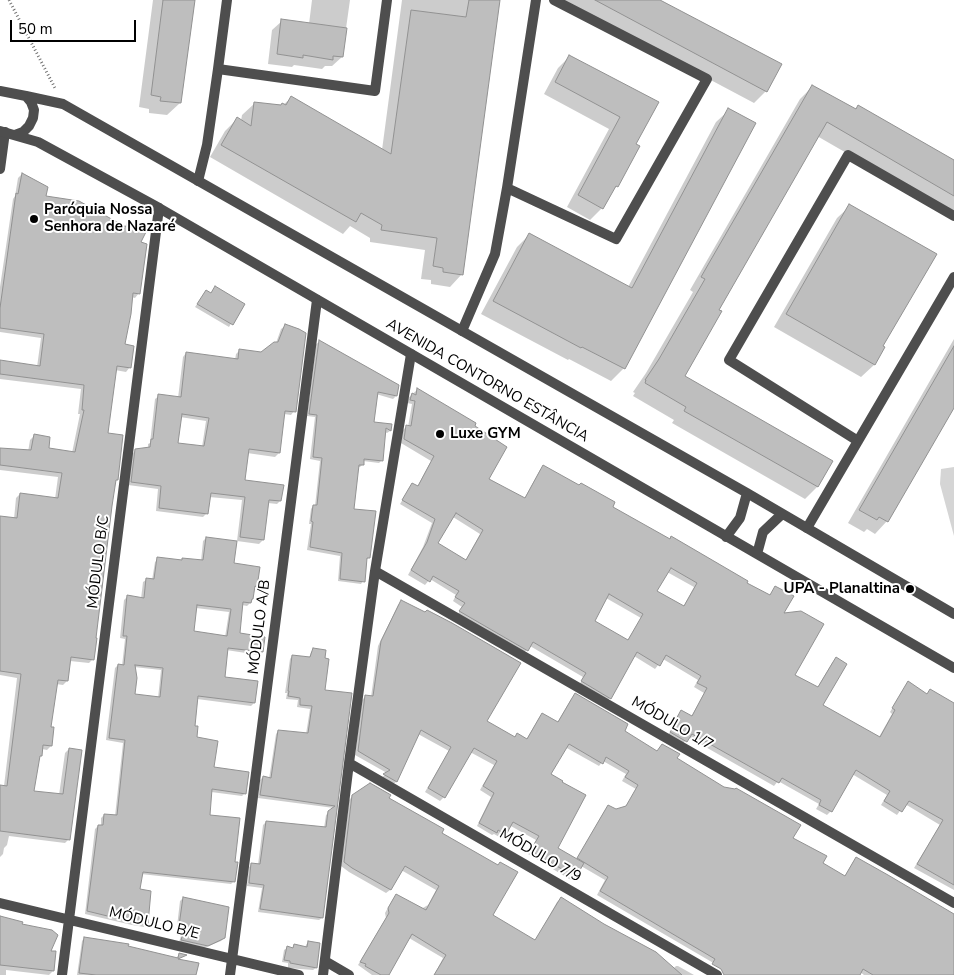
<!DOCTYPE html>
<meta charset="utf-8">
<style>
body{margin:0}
#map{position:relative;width:954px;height:975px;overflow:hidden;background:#fff;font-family:"Nunito Sans",sans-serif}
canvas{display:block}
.scale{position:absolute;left:10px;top:20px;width:126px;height:22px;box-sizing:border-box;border:2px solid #000;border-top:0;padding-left:6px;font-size:15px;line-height:18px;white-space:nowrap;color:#000;-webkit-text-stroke:4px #fff;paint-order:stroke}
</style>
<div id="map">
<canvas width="954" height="975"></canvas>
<div class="scale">50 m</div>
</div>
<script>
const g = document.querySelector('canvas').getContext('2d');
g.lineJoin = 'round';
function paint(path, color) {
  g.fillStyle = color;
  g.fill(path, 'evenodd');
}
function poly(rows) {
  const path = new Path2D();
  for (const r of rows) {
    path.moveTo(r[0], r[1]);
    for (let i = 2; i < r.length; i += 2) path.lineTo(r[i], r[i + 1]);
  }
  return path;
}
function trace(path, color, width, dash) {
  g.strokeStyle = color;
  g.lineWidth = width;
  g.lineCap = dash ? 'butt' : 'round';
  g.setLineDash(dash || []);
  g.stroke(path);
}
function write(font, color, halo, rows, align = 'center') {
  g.font = font + ' "Nunito Sans",sans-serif';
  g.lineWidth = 4;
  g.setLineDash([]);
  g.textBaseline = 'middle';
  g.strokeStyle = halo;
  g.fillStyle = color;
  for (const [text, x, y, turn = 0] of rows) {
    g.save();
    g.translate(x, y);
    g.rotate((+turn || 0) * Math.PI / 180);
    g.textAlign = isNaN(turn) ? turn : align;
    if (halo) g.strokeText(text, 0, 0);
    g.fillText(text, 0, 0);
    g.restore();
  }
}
paint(poly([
 [954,467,954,536,940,484,941,469]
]), '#d5d5d5');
paint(poly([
 [153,0,194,0,180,103,167,115,149,113,149,109,139,107],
 [312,0,350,0,342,57,332,66,325,66,322,69,294,65,292,67,268,64,272,30,282,21,309,24],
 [402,0,498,0,462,274,450,287,431,284,431,280,421,279,425,250,370,242,370,238,350,226,343,234,210,157,225,131,237,119,241,121,242,115,255,103,283,105,291,98,382,150],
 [560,0,658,0,766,91,754,103],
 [570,56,657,103,635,144,617,186,610,192,602,208,590,220,567,207,609,129,544,94,558,68],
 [812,87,854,110,858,106,954,162,954,215,817,136,717,310,683,376,831,462,817,487,805,499,672,423,674,420,633,396,635,393,633,392,646,373,693,292,690,290,800,99],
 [729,110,624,368,611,381,569,359,568,360,481,314,517,247,529,235,628,287,716,122],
 [22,174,44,197,124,227,129,221,140,243,139,293,135,298,131,297,124,345,130,367,126,372,115,370,106,434,116,480,115,481,93,659,89,663,70,661,67,681,63,685,56,684,50,728,51,746,47,750,42,749,41,755,38,758,33,792,59,795,65,753,69,749,69,839,65,843,9,836,7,845,4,848,3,854,0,857,0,786,4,786,17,678,0,675,0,517,14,519,16,498,20,494,55,499,58,477,0,470,0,450,28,452,30,440,34,436,48,449,72,453,80,414,78,414,81,389,0,379,0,361,37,367,41,338,0,332,0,287,13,199,15,196,18,178],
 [850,206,882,347,883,348,874,365,861,377,774,327,837,218],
 [215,288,243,304,229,327,195,307,206,291,210,294],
 [285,326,294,411,291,415,284,414,279,453,275,457,247,453,243,481,280,501,277,504,268,503,263,540,259,544,237,541,242,500,209,497,207,513,203,517,156,511,158,489,128,485,132,454,136,450,148,449,148,444,150,443,155,399,159,396,178,398,183,357,186,353,235,360,236,354,239,351,261,353,276,343,281,329],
 [180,417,206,421,202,447,176,444],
 [954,339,954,405,887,521,875,534,867,529,864,532,848,523],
 [319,342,396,396,393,399,376,394,373,423,391,425,390,431,387,433,385,432,382,460,379,463,363,461,362,465,360,467,358,467,353,510,369,557,366,560,363,581,361,584,338,581,340,556,307,550,311,524,309,524,311,509,313,506,315,506,320,461,310,459,315,417,307,416,316,344],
 [417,390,473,426,487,479,524,499,540,470,544,466,611,508,669,540,671,538,745,583,769,596,775,588,782,614,793,675,817,688,832,663,836,659,822,705,879,737,892,714,890,712,905,687,908,683,926,695,954,704,954,890,914,868,940,825,905,804,897,815,881,805,887,795,852,774,831,811,827,815,816,809,819,804,778,781,774,786,688,737,682,745,667,736,673,728,671,727,678,715,682,712,691,717,704,693,694,687,698,680,663,659,655,669,634,656,610,698,607,702,579,686,583,677,530,646,523,654,457,616,462,607,453,601,456,595,430,579,425,585,408,575,423,547,432,523,400,504,409,489,417,487,431,461,401,443,403,430,407,426,408,427,412,404,407,403,408,398],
 [453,517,480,534,465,561,436,543],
 [667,572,694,587,683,607,656,591],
 [606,598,641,618,627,641,593,621],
 [206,538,256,586,253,589,250,603,247,606,242,605,239,634,262,652,259,655,226,650,223,678,254,703,251,706,197,699,193,727,195,738,212,768,245,793,242,796,211,792,208,816,233,863,234,881,231,884,141,874,139,890,147,924,144,927,132,925,85,914,95,829,98,826,101,826,101,818,104,815,115,816,123,743,106,740,115,668,118,665,122,666,125,639,120,638,124,600,127,597,141,599,143,582,146,580,152,580,155,562,158,559,201,561,203,541],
 [196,608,229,612,225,637,193,632],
 [134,667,161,670,158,698,134,695],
 [401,602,486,722,514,738,517,734,526,740,539,718,542,715,557,723,571,699,575,695,624,732,657,752,675,759,792,839,821,863,844,877,853,862,856,859,954,915,954,968,951,975,864,975,860,972,858,975,734,975,597,895,605,880,581,866,575,876,571,880,528,854,536,840,509,825,505,834,501,838,494,834,492,835,477,826,491,797,480,790,494,765,470,752,444,797,440,801,425,792,449,751,418,734,396,782,392,785,380,779,387,773,355,755,362,700,366,696,371,697,378,646,398,605],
 [565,747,599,766,603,761,626,774,622,781,636,789,621,814,609,806,605,810,576,860,557,849,549,775],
 [314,649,323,691,350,694,322,918,319,920,258,912,262,888,247,886,249,867,252,864,258,865,263,825,266,822,324,828,326,815,334,808,258,798,260,780,263,777,269,779,276,734,278,731,306,734,310,709,297,707,298,700,286,699,287,693,285,693,290,659,292,656,309,658,311,652],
 [353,796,388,798,440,833,491,916,535,941,557,902,561,899,673,969,676,966,678,966,694,975,434,975,443,958,409,938,388,975,372,975,358,965,386,918,385,913,393,899,397,895,421,909,428,905,436,890,401,870,390,890,386,893,349,872,341,866,349,800],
 [183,898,224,938,221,941,204,948,179,942,181,936,176,935,180,901],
 [0,917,21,925,50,953,53,971,49,975,6,970,6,975,0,975],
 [84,938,127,947,176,959,179,954,184,956,177,960,195,975,77,975,82,941],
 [308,942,316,968,313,970,288,968,288,963,282,962,284,950,287,948,291,949,294,946,305,948,306,945]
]), '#0003');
const building = poly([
 [163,0,195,0,181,103,160,101,161,97,151,95,163,0],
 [469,0,500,0,463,275,443,272,443,268,433,266,437,238,381,230,382,225,361,213,356,222,221,145,237,117,251,126,254,102,281,105,282,103,286,105,291,96,391,154,411,10,466,17,469,0],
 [595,0,660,0,782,64,767,92,595,0],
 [281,19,347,28,343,57,333,56,333,60,303,55,303,58,277,54,281,19],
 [569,55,659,102,636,144,640,146,618,187,616,186,603,209,578,195,620,117,555,82,569,55],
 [812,85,856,109,858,105,954,160,954,196,827,122,719,310,722,311,685,376,833,461,818,487,684,411,686,407,645,383,646,380,645,380,659,359,705,279,701,277,709,263,812,85],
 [728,108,756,123,625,369,582,347,581,348,493,301,529,233,632,288,728,108],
 [22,173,48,187,46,196,79,201,126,227,128,220,147,230,141,242,147,244,140,294,133,293,131,314,125,344,134,346,131,368,117,366,108,433,123,435,118,480,116,480,112,506,96,638,97,638,94,660,71,657,68,681,58,680,51,727,54,727,52,746,43,745,42,756,40,756,34,791,63,794,69,748,82,750,70,840,0,831,0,785,7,786,21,674,0,671,0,516,17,518,20,493,58,498,62,473,0,465,0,448,31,450,34,434,50,437,49,448,75,452,84,410,82,410,84,385,0,374,0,360,40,366,44,334,0,328,0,308,16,193,18,194,22,173],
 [849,204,937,254,883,346,885,347,875,365,786,314,849,204],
 [215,286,245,304,233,325,197,304,206,290,211,293,215,286],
 [285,324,299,329,306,333,296,412,285,411,280,453,249,449,245,480,284,485,281,501,269,500,264,540,240,537,245,497,211,493,208,514,159,508,161,486,131,482,135,449,150,447,151,439,153,439,158,394,181,397,186,352,238,359,239,349,261,352,274,342,278,342,285,324],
 [182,414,209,418,204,446,178,443,182,414],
 [319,340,399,385,397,396,378,392,374,422,392,424,391,431,386,428,383,461,364,459,364,465,359,465,354,509,376,511,370,558,367,558,365,582,340,579,342,553,310,547,313,522,311,521,313,505,317,505,322,458,313,457,317,415,309,414,319,340],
 [954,346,954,408,888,522,879,517,877,520,859,510,954,346],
 [417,388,476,423,475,426,507,447,489,479,506,488,525,498,543,465,579,485,581,483,615,502,613,507,670,539,671,536,748,581,747,583,770,595,775,586,794,596,784,613,801,611,824,624,795,675,818,687,836,657,847,664,823,705,880,737,895,710,892,708,908,681,927,694,930,689,954,703,954,885,917,864,943,820,909,801,902,812,884,801,890,791,856,770,832,812,819,805,821,800,782,778,779,783,692,734,687,742,670,732,676,724,674,723,681,710,692,716,707,688,697,683,701,676,666,655,660,666,637,652,611,699,581,681,586,673,533,642,528,651,459,611,465,603,455,597,459,591,433,576,430,582,411,570,427,542,435,519,402,500,412,483,418,486,434,456,404,439,406,425,411,426,415,401,410,400,412,393,416,395,417,388],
 [456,513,483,530,466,560,438,543,456,513],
 [671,568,697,583,684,606,657,591,671,568],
 [609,594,643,614,628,640,595,621,609,594],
 [206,537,237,541,234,563,260,567,257,587,255,586,253,599,252,599,251,603,243,602,240,633,265,637,263,652,228,648,225,677,258,681,255,703,198,696,195,726,198,726,197,737,218,741,214,767,249,772,246,794,212,789,210,815,240,818,235,862,238,862,235,882,143,872,140,889,151,891,148,924,136,923,87,911,98,825,103,825,104,814,117,815,125,740,109,738,118,664,124,665,127,636,123,636,127,595,144,598,146,578,154,579,157,557,182,560,182,558,203,560,206,537],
 [197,605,231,609,227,636,194,631,197,605],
 [135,665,163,668,160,697,135,694,137,678,135,665],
 [401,600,425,612,427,610,452,623,521,663,487,721,515,737,517,733,527,739,542,713,558,722,575,693,628,724,625,731,657,751,662,744,680,754,677,758,724,787,735,789,736,788,801,825,793,838,827,856,823,863,845,876,856,857,888,875,954,914,954,975,873,975,863,969,860,975,724,975,721,969,712,964,715,959,600,891,608,877,577,858,608,805,616,809,626,806,638,785,625,777,629,771,606,757,603,764,569,744,551,774,563,781,562,782,586,795,558,848,584,863,576,877,530,851,539,836,513,822,506,835,498,830,497,833,479,823,494,793,483,786,497,761,474,748,445,798,428,788,451,747,421,730,397,782,383,774,390,770,358,751,365,695,373,696,381,641,401,600],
 [313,648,326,650,325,658,329,659,325,690,352,693,323,918,260,909,264,885,249,883,251,863,260,864,266,821,326,827,328,811,335,806,260,795,263,776,271,778,278,730,308,733,312,706,300,705,300,698,288,696,289,691,288,691,292,655,310,657,313,648],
 [370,783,391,795,389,798,444,829,442,833,498,865,500,862,518,872,493,915,535,940,561,897,604,924,656,952,682,975,434,975,446,955,412,934,389,975,381,975,365,966,366,964,360,962,389,913,388,908,396,894,426,910,439,886,405,866,391,890,352,868,344,862,352,795,370,783],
 [183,897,229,907,225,938,208,946,181,940,183,934,178,933,183,897],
 [0,916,23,922,22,924,52,930,58,935,51,951,56,951,54,971,0,965,0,916],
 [84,937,129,944,128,946,178,958,179,953,187,955,178,959,199,963,196,975,96,975,79,973,84,937],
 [308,941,320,943,317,968,290,963,290,961,284,960,287,946,293,948,294,944,307,947,308,941]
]);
paint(building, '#bebebe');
trace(building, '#929292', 1);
trace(poly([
 [9,0,56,90]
]), '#707070', 3, [1, 2.5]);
trace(poly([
 [218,69,227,0],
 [0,169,5,132],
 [198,181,207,145,218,69,375,91,387,0],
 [507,188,616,239,707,79,554,0],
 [462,331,495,254,507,188,536,0],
 [858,441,729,360,848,155,954,216],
 [807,528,954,277],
 [375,571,954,903],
 [349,763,717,975],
 [0,903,299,975],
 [325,961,349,975],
 [62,975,159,208],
 [230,975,317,300],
 [323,975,349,763,375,571,411,354]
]), '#4e4e4e', 10);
trace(poly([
 [0,91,26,96,63,104,747,493,954,614],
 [0,131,38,142,159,208,954,668],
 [15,135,23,132,29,126,33,118,34,110,31,102,26,96],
 [726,537,740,518,747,493],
 [757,554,763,532,782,514]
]), '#4e4e4e', 10);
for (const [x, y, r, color] of [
 [34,219,5,"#000"],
 [440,434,5,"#000"],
 [910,589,5,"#000"]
]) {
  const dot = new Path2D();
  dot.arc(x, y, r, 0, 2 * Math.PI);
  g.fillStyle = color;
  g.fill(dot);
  trace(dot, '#fff', 2);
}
write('bold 15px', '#000', '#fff', [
 ["Paróquia Nossa",44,210],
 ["Senhora de Nazaré",44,227],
 ["Luxe GYM",450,434],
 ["UPA - Planaltina",900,589,"right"]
], 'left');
write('15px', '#000', '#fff', [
 ["AVENIDA CONTORNO ESTÂNCIA",487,381,30],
 ["MÓDULO B/C",99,562,-83],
 ["MÓDULO A/B",260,627,-83],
 ["MÓDULO 1/7",672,724,30],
 ["MÓDULO 7/9",540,856,30],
 ["MÓDULO B/E",154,924,14]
]);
</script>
